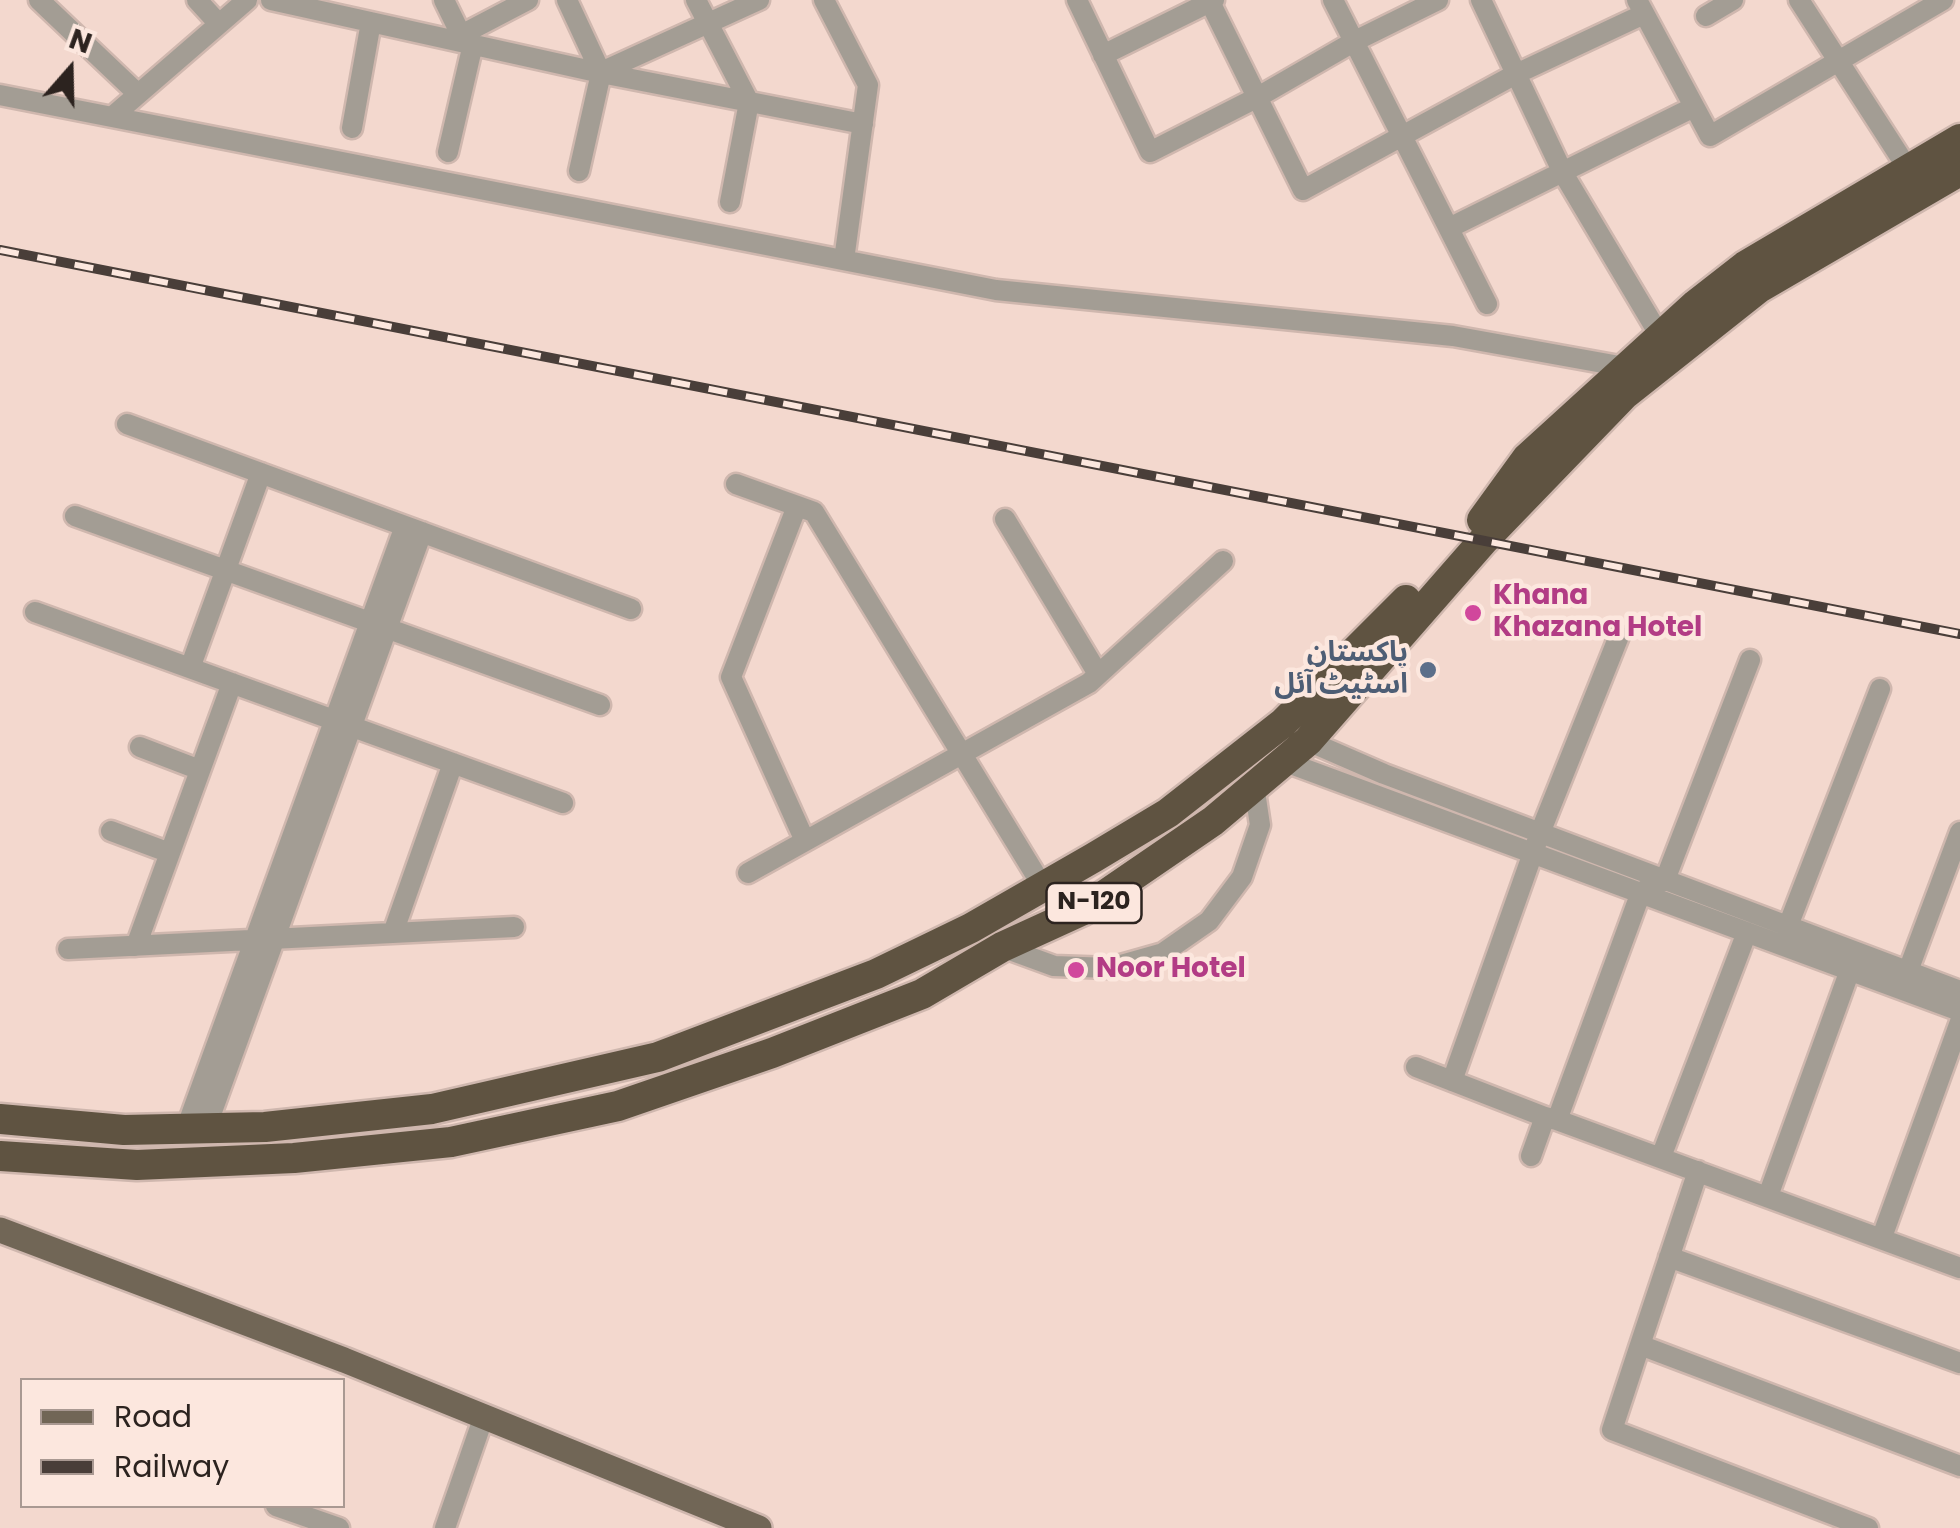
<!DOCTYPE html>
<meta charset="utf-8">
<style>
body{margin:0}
#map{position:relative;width:1960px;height:1528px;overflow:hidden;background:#f3d8ce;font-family:Poppins,sans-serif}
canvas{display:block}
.legend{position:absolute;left:20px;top:1378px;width:325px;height:130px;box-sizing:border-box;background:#fce7de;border:2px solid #a99992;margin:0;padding:12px 18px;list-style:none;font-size:30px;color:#2c231f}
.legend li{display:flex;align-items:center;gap:20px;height:50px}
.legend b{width:50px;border:2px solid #a99992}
.north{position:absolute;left:20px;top:20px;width:100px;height:100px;-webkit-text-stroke:8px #fce7de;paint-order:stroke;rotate:20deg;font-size:28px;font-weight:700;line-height:40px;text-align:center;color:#2c231f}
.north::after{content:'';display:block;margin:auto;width:35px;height:45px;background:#2c231f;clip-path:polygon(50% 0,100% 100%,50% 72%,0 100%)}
</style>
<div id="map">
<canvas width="1960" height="1528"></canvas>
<ul class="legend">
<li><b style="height:12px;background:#716656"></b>Road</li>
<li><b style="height:12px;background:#493e39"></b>Railway</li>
</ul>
<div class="north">N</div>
</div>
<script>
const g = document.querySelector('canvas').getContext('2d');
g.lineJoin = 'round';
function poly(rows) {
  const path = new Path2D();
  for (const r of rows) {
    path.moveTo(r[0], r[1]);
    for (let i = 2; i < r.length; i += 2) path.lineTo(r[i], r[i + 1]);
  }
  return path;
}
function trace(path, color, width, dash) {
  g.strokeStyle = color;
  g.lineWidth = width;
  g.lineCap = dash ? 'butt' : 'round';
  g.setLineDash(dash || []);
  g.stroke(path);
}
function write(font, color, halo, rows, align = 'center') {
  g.font = font + ' Poppins,"Noto Sans Arabic",sans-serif';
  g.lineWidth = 9;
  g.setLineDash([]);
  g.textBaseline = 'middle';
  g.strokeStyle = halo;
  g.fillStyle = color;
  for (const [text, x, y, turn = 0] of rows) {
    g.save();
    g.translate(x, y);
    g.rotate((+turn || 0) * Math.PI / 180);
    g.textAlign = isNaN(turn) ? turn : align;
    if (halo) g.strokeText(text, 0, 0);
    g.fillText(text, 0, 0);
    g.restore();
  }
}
const minor = poly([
 [39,0,138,94],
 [197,0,219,24],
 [271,0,601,73,863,124],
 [444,0,465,43],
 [567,0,601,73,579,171],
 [696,0,749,102,730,202],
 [824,0,868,85,844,260],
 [1077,0,1150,152,1258,97,1355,41,1438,0],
 [1209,0,1303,190,1514,75,1644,14],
 [1333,0,1487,304],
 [1481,0,1563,173,1660,336],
 [1637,0,1710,136,1943,0],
 [1799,0,1908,169],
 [1706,16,1733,0],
 [461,35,528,0],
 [1103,55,1214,0],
 [601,72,759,0],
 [0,95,996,290,1453,336,1625,367],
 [113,116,247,0],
 [352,128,371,22],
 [448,152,473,44],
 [1449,228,1694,107],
 [127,424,631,609],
 [736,484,814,512,1043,887],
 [797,506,731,677,805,841],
 [75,516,600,705],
 [1005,519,1098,674],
 [35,612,563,803],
 [190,668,261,473],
 [1308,741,1384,774,1960,991],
 [140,747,200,770],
 [1283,761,1960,1011],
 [111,831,170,853],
 [748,873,1089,683,1223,561],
 [1788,926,1880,689],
 [393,933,453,763],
 [136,946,232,683],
 [1002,947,1054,966,1110,968,1163,953,1209,921,1242,877,1260,825,1254,785],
 [68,949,514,927],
 [1908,971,1960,832],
 [1416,1067,1545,1117],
 [1452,1081,1540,833,1619,636],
 [1557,1120,1960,1268],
 [206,1128,422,532],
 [186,1129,405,526],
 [1531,1156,1545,1117,1557,1120,1641,892,1665,880,1750,660],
 [1661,1157,1747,932],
 [1768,1196,1850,970],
 [1882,1237,1960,1022],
 [1669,1257,1960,1363],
 [1640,1345,1698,1171],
 [276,1506,339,1528],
 [445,1528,484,1416],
 [1868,1528,1612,1430,1640,1345,1960,1466]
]);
const major = poly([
 [0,1230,344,1360,759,1528]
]);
const highway = poly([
 [1482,520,1527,458,1695,305,1745,266,1960,139],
 [0,1119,124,1130,265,1127,432,1109,658,1057,876,974,971,928,1093,858,1168,813,1283,723,1406,600],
 [0,1156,137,1165,294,1158,451,1142,618,1106,772,1053,922,994,1002,947,1083,910,1213,821,1308,741,1483,541,1624,395,1759,288,1960,171]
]);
trace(minor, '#cfb7ae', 25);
trace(major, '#cfb7ae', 30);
trace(highway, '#cfb7ae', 35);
trace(minor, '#a39d94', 20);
trace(major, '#716656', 25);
trace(highway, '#5f5341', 30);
const rail = poly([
 [0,250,1960,634]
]);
trace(rail, '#493e39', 10);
trace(rail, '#fce7de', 6, [19]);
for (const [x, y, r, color] of [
 [1473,613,10,"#d1479c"],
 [1428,670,10,"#5c6f8a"],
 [1076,970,10,"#d1479c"]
]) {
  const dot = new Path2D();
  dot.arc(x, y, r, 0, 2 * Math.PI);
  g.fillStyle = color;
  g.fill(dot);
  trace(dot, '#fce7de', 4);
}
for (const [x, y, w] of [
 [1094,903,95]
]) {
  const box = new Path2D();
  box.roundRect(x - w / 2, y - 20, w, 40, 8);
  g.fillStyle = '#fce7de';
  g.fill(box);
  trace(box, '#2c231f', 2.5);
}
write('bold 25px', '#2c231f', null, [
 ["N-120",1094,903]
]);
write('bold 28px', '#b23c85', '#fce7de', [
 ["Khana",1493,597],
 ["Khazana Hotel",1493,629],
 ["Noor Hotel",1096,970]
], 'left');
write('bold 28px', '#4e5e75', '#fce7de', [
 ["پاکستان",1408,654],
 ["اسٹیٹ آئل",1408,686]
], 'right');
</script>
